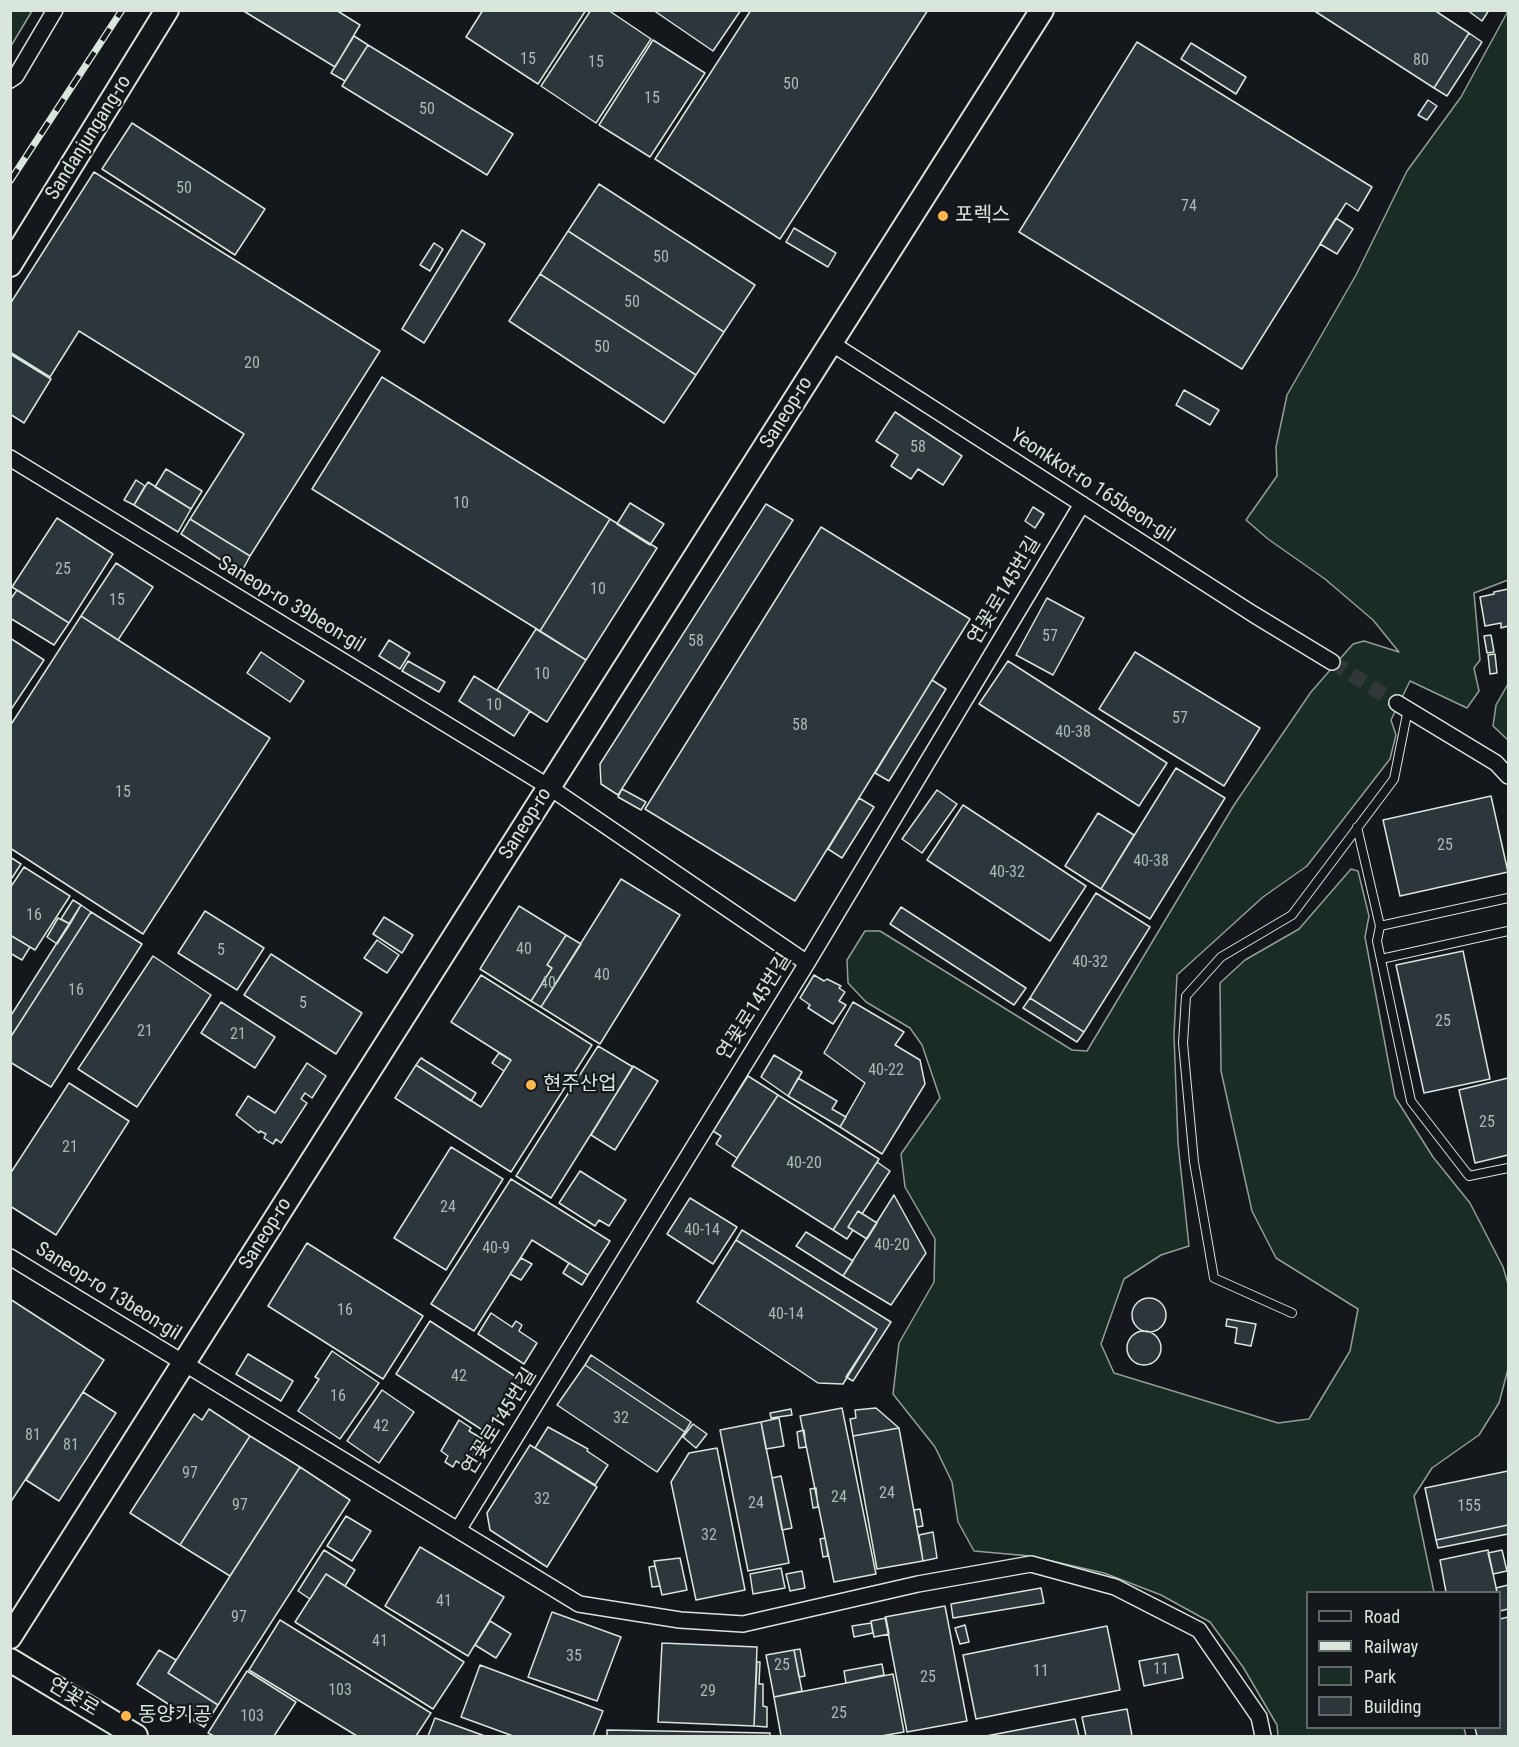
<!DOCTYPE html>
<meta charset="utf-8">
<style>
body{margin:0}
#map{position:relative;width:1519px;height:1747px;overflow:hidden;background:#14181c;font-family:"Roboto Condensed",sans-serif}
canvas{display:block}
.frame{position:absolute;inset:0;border:12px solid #d8e6dc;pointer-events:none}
.legend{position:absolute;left:1306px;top:1591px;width:195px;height:138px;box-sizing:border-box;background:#14181c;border:2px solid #626a69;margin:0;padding:8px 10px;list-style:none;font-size:18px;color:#d8e6dc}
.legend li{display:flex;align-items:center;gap:12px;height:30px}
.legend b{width:30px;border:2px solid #626a69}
</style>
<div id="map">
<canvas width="1519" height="1747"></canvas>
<div class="frame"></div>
<ul class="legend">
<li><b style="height:8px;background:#14181c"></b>Road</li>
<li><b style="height:8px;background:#d8e6dc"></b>Railway</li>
<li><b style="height:16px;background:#1a2d24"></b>Park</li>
<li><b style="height:16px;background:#2c363c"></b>Building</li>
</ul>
</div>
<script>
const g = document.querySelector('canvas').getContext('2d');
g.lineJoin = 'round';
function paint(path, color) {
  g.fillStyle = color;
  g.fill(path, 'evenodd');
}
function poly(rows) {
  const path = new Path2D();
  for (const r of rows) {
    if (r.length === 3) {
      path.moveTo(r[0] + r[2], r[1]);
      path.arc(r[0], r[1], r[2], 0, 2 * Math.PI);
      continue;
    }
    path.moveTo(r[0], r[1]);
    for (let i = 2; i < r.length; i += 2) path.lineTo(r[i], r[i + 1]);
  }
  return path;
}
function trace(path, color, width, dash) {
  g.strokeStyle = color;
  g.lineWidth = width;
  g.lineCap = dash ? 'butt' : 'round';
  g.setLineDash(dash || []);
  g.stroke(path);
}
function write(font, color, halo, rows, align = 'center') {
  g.font = font + ' "Roboto Condensed","Noto Sans KR",sans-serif';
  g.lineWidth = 4.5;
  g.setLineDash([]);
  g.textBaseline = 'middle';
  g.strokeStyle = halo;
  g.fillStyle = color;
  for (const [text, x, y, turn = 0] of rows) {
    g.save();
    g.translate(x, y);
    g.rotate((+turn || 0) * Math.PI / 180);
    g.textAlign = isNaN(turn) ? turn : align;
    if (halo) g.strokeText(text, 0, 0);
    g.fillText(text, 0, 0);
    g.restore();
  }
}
const green = poly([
 [11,10,32,11,11,46,10,11,11,10],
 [1508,11,1508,580,1474,593,1480,660,1474,668,1479,691,1467,708,1410,681,1391,720,1396,735,1390,759,1307,866,1263,897,1177,975,1174,1035,1178,1143,1189,1246,1161,1255,1124,1279,1101,1344,1114,1373,1278,1423,1309,1419,1350,1351,1358,1309,1276,1258,1252,1211,1221,1071,1220,983,1245,960,1299,929,1351,869,1358,871,1369,916,1365,937,1395,1097,1433,1157,1470,1203,1503,1267,1508,1284,1508,1369,1499,1403,1479,1435,1432,1468,1414,1496,1434,1592,1308,1592,1308,1728,1464,1728,1466,1736,1278,1736,1277,1725,1243,1667,1210,1622,1161,1595,1104,1573,1030,1556,974,1551,958,1522,952,1482,935,1447,893,1394,899,1343,934,1282,935,1239,905,1187,901,1154,940,1098,922,1045,910,1028,866,1002,848,983,847,960,865,931,880,931,1072,1050,1087,1051,1234,805,1311,692,1353,644,1364,641,1399,652,1373,620,1325,579,1268,539,1246,520,1277,476,1276,447,1287,395,1356,275,1407,171,1461,97,1508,11],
 [1508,684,1508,740,1493,726,1496,705,1508,684]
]);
paint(green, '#1a2d24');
trace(green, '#939e99', 1.5);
const building = poly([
 [242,10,336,10,360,25,335,67,242,10],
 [483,10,586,10,538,84,466,37,483,10],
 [591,10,608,10,651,39,596,123,541,86,591,10],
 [653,10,741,10,713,51,653,10],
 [751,10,928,10,780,239,655,159,751,10],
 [1313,10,1434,10,1469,33,1434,88,1313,10],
 [1467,10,1489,10,1482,21,1467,10],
 [1469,33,1482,42,1447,96,1434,88,1469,33],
 [354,36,368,45,345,81,331,73,354,36],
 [653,40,705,73,650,157,599,125,653,40],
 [1137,42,1372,187,1358,211,1346,203,1242,369,1019,232,1137,42],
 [1191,43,1246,77,1236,94,1181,59,1191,43],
 [368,45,513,134,487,175,342,86,368,45],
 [1428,100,1437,106,1427,120,1418,115,1428,100],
 [132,123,265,209,235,255,102,169,132,123],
 [94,172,380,351,250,556,190,519,244,434,79,331,50,377,10,352,10,304,94,172],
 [599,184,755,285,724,332,568,231,599,184],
 [1336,218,1353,229,1337,254,1320,244,1336,218],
 [794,228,836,253,828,267,786,242,794,228],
 [462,230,485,244,424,343,402,329,462,230],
 [568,231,724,332,696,375,540,274,568,231],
 [434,243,443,249,430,271,420,265,434,243],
 [540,274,696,375,664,423,509,321,540,274],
 [10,354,51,379,24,423,10,414,10,354],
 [382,377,610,519,540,631,312,489,382,377],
 [1184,390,1219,410,1210,425,1176,405,1184,390],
 [895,412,962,456,943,485,918,469,911,479,891,466,898,455,876,441,895,412],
 [166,469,202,491,191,509,155,487,166,469],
 [136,480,145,486,134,505,124,500,136,480],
 [148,482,191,509,178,532,134,505,148,482],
 [630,503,664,524,650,545,617,524,630,503],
 [766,504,793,520,618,795,601,784,600,764,766,504],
 [1033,507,1044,514,1035,528,1025,521,1033,507],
 [57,518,113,554,69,623,12,587,57,518],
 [190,519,250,556,241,573,181,534,190,519],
 [610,519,657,548,586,660,540,631,610,519],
 [821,527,970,619,795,901,645,809,821,527],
 [116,563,153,587,118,640,81,616,116,563],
 [1508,589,1508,626,1501,628,1501,623,1485,626,1480,597,1494,594,1494,592,1508,589],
 [17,590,69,623,54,645,10,618,10,600,17,590],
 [1047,598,1084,618,1053,675,1016,655,1047,598],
 [81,616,270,738,143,934,10,848,10,726,81,616],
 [536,629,586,660,547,722,497,690,536,629],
 [1491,635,1494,652,1487,653,1484,636,1491,635],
 [10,638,44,660,10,711,10,638],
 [389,640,410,653,400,669,379,656,389,640],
 [261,652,304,681,290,702,247,673,261,652],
 [1135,652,1260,728,1224,786,1099,709,1135,652],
 [1495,654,1497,673,1490,674,1488,655,1495,654],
 [408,661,445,682,439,692,402,671,408,661],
 [1008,661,1167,763,1139,806,979,704,1008,661],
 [474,676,530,711,514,736,459,701,474,676],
 [932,680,946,689,889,781,875,773,932,680],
 [1176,768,1225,798,1150,919,1101,889,1176,768],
 [622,789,646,802,641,810,618,797,622,789],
 [937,790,957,804,922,853,902,839,937,790],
 [1491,796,1508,872,1400,896,1383,820,1491,796],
 [859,798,874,807,842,858,828,849,859,798],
 [963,805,1086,886,1050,941,927,860,963,805],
 [1098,813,1134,835,1101,889,1065,866,1098,813],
 [10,857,21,864,10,881,10,857],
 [24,867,70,896,35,950,10,935,10,888,24,867],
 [621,879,680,915,600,1044,541,1007,621,879],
 [1096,893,1150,927,1084,1032,1030,998,1096,893],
 [73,900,81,905,70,924,61,919,73,900],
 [81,905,91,912,10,1038,10,1017,81,905],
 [519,906,566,935,547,965,552,968,531,1001,480,969,519,906],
 [901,907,1026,988,1014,1005,890,924,901,907],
 [205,911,264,948,237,990,178,953,205,911],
 [91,912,142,944,51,1087,10,1062,10,1038,91,912],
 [384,917,413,935,402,953,373,934,384,917],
 [58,918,70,924,57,944,47,937,58,918],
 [10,935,30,947,22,960,10,953,10,935],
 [566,935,581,944,541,1007,531,1001,552,968,547,965,566,935],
 [377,940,399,955,387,973,364,958,377,940],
 [1463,951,1490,1079,1424,1093,1396,965,1463,951],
 [271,954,362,1013,336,1054,244,995,271,954],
 [153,956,211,995,137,1107,78,1069,153,956],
 [481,975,592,1045,511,1172,395,1098,416,1065,481,1107,511,1060,451,1022,481,975],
 [814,975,824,981,827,979,841,986,839,988,845,992,839,1001,846,1005,833,1024,808,1008,810,1005,800,998,814,975],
 [1030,998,1084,1032,1077,1042,1023,1008,1030,998],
 [221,1002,275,1037,255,1068,201,1033,221,1002],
 [853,1002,904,1032,895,1045,920,1060,925,1084,882,1154,840,1127,865,1083,824,1053,853,1002],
 [598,1046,633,1067,551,1198,516,1176,598,1046],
 [499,1053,511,1060,504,1071,492,1063,499,1053],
 [774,1055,802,1072,788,1096,761,1077,774,1055],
 [421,1058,476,1093,471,1101,416,1065,421,1058],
 [307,1063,326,1076,312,1098,305,1093,301,1099,307,1103,281,1143,276,1139,273,1144,264,1138,266,1134,260,1131,259,1133,236,1115,248,1096,275,1113,307,1063],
 [633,1066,658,1081,615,1150,591,1135,633,1066],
 [748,1076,778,1095,737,1158,716,1144,721,1136,713,1131,748,1076],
 [798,1078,837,1101,832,1109,846,1117,840,1127,788,1096,798,1078],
 [1508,1078,1508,1155,1475,1163,1459,1090,1508,1078],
 [69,1083,129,1121,56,1235,10,1206,10,1174,69,1083],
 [778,1095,879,1159,833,1230,732,1166,778,1095],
 [451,1147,503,1179,446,1270,394,1238,451,1147],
 [877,1162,890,1171,862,1214,858,1211,848,1227,853,1230,847,1239,833,1230,877,1162],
 [580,1171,626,1200,609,1226,599,1220,595,1226,559,1203,580,1171],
 [511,1179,610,1241,588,1275,532,1240,474,1331,431,1304,511,1179],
 [894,1195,926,1253,891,1305,843,1276,894,1195],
 [690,1198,737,1227,713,1264,667,1234,690,1198],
 [858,1211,877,1223,867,1239,848,1227,858,1211],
 [742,1230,891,1322,853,1381,846,1377,877,1329,736,1240,742,1230],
 [806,1232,853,1261,843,1276,796,1246,806,1232],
 [736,1240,877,1329,843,1384,818,1383,697,1302,736,1240],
 [307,1243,423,1316,383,1379,268,1306,307,1243],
 [521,1258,532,1264,521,1280,510,1274,521,1258],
 [569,1263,588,1275,582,1285,563,1273,569,1263],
 [1149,1315,17],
 [10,1299,104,1360,10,1503,10,1299],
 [491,1313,512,1327,516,1321,522,1325,519,1331,537,1343,524,1364,478,1334,491,1313],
 [1227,1319,1256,1324,1251,1346,1235,1343,1237,1328,1226,1326,1227,1319],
 [430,1321,521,1380,487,1433,396,1374,430,1321],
 [1144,1348,17],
 [332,1351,379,1383,340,1439,298,1411,319,1379,315,1377,332,1351],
 [248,1354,293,1381,281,1401,236,1374,248,1354],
 [591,1355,691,1422,685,1432,585,1365,591,1355],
 [585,1365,685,1432,657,1472,557,1405,585,1365],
 [382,1390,414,1412,379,1463,347,1441,382,1390],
 [83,1392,116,1413,59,1501,26,1480,83,1392],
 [842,1408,876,1574,834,1582,800,1416,842,1408],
 [876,1408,899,1428,853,1436,850,1419,856,1418,855,1410,876,1408],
 [209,1409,250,1436,180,1545,130,1513,194,1414,202,1420,209,1409],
 [791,1409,792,1415,771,1418,770,1413,791,1409],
 [779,1418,784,1446,766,1449,761,1422,779,1418],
 [459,1420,471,1428,469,1431,483,1439,466,1467,456,1461,453,1467,445,1462,448,1456,441,1451,459,1420],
 [761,1422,789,1563,748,1571,720,1430,761,1422],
 [693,1424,707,1434,696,1448,683,1437,693,1424],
 [548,1427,588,1449,587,1451,608,1465,595,1485,535,1448,548,1427],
 [899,1428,923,1561,877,1569,853,1436,899,1428],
 [804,1430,806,1447,799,1448,797,1432,804,1430],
 [250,1436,300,1467,230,1576,180,1545,250,1436],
 [530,1445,597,1487,547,1567,490,1530,487,1513,530,1445],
 [717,1448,745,1590,696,1600,671,1482,689,1453,717,1448],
 [300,1467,350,1500,218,1705,168,1673,300,1467],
 [1508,1471,1508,1525,1436,1540,1425,1488,1508,1471],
 [781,1476,792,1528,782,1530,772,1478,781,1476],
 [816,1488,818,1507,813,1508,810,1489,816,1488],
 [920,1509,923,1526,917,1527,914,1510,920,1509],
 [346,1516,371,1531,352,1561,327,1546,346,1516],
 [1508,1525,1508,1534,1438,1548,1436,1540,1508,1525],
 [933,1532,937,1558,923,1561,919,1535,933,1532],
 [825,1538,828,1556,823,1557,820,1539,825,1538],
 [420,1547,504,1597,468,1656,385,1606,420,1547],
 [324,1550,355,1570,345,1586,326,1574,310,1599,298,1591,324,1550],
 [1488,1550,1497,1592,1446,1592,1440,1560,1488,1550],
 [1502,1550,1507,1571,1493,1574,1488,1553,1502,1550],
 [680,1558,687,1590,662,1595,654,1561,680,1558],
 [655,1566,660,1586,652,1587,649,1567,655,1566],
 [781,1568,785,1588,753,1594,750,1574,781,1568],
 [802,1571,805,1588,790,1591,786,1574,802,1571],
 [326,1574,464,1662,433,1709,295,1622,326,1574],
 [1508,1585,1508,1609,1500,1611,1500,1592,1497,1592,1496,1588,1508,1585],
 [1041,1588,1044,1603,953,1618,951,1604,1041,1588],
 [945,1606,967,1721,907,1732,885,1617,945,1606],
 [552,1612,621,1637,597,1701,528,1677,552,1612],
 [1508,1617,1508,1736,1477,1736,1475,1728,1500,1728,1500,1619,1508,1617],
 [886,1618,889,1634,874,1637,871,1621,886,1618],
 [280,1620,431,1713,416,1736,357,1736,249,1670,280,1620],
 [490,1621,511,1634,496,1658,475,1645,490,1621],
 [871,1623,873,1633,854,1637,852,1626,871,1623],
 [965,1625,969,1642,960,1644,955,1628,965,1625],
 [1107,1626,1120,1690,976,1719,963,1655,1107,1626],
 [662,1643,757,1647,754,1726,658,1722,662,1643],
 [800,1649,805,1676,799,1677,794,1650,800,1649],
 [159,1650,176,1660,168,1673,218,1705,204,1727,137,1684,159,1650],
 [794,1650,802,1691,774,1697,766,1655,794,1650],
 [1178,1654,1183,1678,1144,1686,1139,1661,1178,1654],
 [757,1662,760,1662,759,1684,763,1684,763,1706,767,1707,767,1727,754,1726,757,1662],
 [882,1664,884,1675,846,1683,844,1671,882,1664],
 [480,1665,603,1711,593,1736,513,1736,461,1717,480,1665],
 [247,1671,296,1702,274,1736,214,1736,208,1733,247,1671],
 [893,1674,904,1732,881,1736,781,1736,774,1697,893,1674],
 [1127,1709,1132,1736,1086,1736,1082,1717,1127,1709],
 [435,1718,485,1736,428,1736,435,1718],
 [1075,1719,1079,1736,986,1736,1075,1719],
 [607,1730,770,1733,770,1736,607,1736,607,1730]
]);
paint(building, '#2c363c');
trace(building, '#d8e6dc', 1.5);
trace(poly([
 [1332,662,1397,703]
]), '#313739', 15, [15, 8]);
const lane = poly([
 [1357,827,1380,926,1377,941,1411,1101,1469,1176,1508,1168],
 [1380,926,1508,898],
 [1381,959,1508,931],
 [1292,1313,1214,1278,1194,1162,1183,1043,1186,996,1221,957,1292,915,1394,779,1408,709]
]);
const street = poly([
 [10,80,16,76,55,10],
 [831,343,1253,614,1332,662],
 [10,458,549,787,807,963],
 [1397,703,1496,763,1508,776],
 [10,1257,579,1604,680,1620,743,1624,918,1584,1031,1564,1115,1587,1199,1630,1259,1717,1263,1736],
 [458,1530,807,963,1082,504]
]);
const secondary = poly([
 [10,265,167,10],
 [10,1637,1042,10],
 [10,1660,136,1736]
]);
trace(lane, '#d8e6dc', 10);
trace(street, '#d8e6dc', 18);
trace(secondary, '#d8e6dc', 26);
trace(lane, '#14181c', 8);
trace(street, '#14181c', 15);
trace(secondary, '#14181c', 22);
const rail = poly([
 [10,181,122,10]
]);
trace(rail, '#d8e6dc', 7);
trace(rail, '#14181c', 4.5, [14]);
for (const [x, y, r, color] of [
 [943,216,6,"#ffb74d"],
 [531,1085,6,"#ffb74d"],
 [126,1716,6,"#ffb74d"]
]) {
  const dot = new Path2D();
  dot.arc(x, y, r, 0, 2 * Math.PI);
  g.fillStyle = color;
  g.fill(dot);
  trace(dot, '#14181c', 2);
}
write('16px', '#adbab4', null, [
 ["15",528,60],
 ["80",1421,61],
 ["15",596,63],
 ["50",791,85],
 ["15",652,99],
 ["50",427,110],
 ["50",184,189],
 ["74",1189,207],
 ["50",661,258],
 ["50",632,303],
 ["50",602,348],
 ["20",252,364],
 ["58",918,448],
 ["10",461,504],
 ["25",63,570],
 ["10",598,590],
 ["15",117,601],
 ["57",1050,637],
 ["58",696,642],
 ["10",542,675],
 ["10",494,706],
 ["57",1180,719],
 ["58",800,726],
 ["40-38",1073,733],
 ["15",123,793],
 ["25",1445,846],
 ["40-38",1151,862],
 ["40-32",1007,873],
 ["16",34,916],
 ["40",524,950],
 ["5",221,951],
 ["40-32",1090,963],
 ["40",602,976],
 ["40",548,984],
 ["16",76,991],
 ["5",303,1004],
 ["25",1443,1022],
 ["21",145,1032],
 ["21",238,1035],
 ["40-22",886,1071],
 ["25",1487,1123],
 ["21",70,1148],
 ["40-20",804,1164],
 ["24",448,1208],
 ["40-14",702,1231],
 ["40-20",892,1246],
 ["40-9",496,1249],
 ["16",345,1311],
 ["40-14",786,1315],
 ["42",459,1377],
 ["16",338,1397],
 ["32",621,1419],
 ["42",381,1427],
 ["81",33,1436],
 ["81",71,1446],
 ["97",190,1474],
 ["24",887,1494],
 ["24",839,1498],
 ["32",542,1500],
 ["24",756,1504],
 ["97",240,1506],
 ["155",1469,1507],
 ["32",709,1536],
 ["41",444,1602],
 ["97",239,1618],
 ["41",380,1642],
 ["35",574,1657],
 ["25",782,1666],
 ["11",1161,1670],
 ["11",1041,1672],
 ["25",928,1678],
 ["103",340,1691],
 ["29",708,1692],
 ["25",839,1714],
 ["103",252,1717]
]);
write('20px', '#d8e6dc', '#14181c', [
 ["Sandanjungang-ro",89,138,-58],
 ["Saneop-ro",787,413,-58],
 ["Yeonkkot-ro 165beon-gil",1092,486,33],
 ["연꽃로145번길",1005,591,-59],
 ["Saneop-ro 39beon-gil",291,605,31],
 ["Saneop-ro",526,824,-58],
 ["연꽃로145번길",755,1007,-58],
 ["Saneop-ro",266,1234,-58],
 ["Saneop-ro 13beon-gil",108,1292,32],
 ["연꽃로145번길",500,1422,-58],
 ["연꽃로",73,1698,31]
]);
write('20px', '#d8e6dc', '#14181c', [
 ["포렉스",955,216],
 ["현주산업",543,1085],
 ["동양기공",138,1716]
], 'left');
</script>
